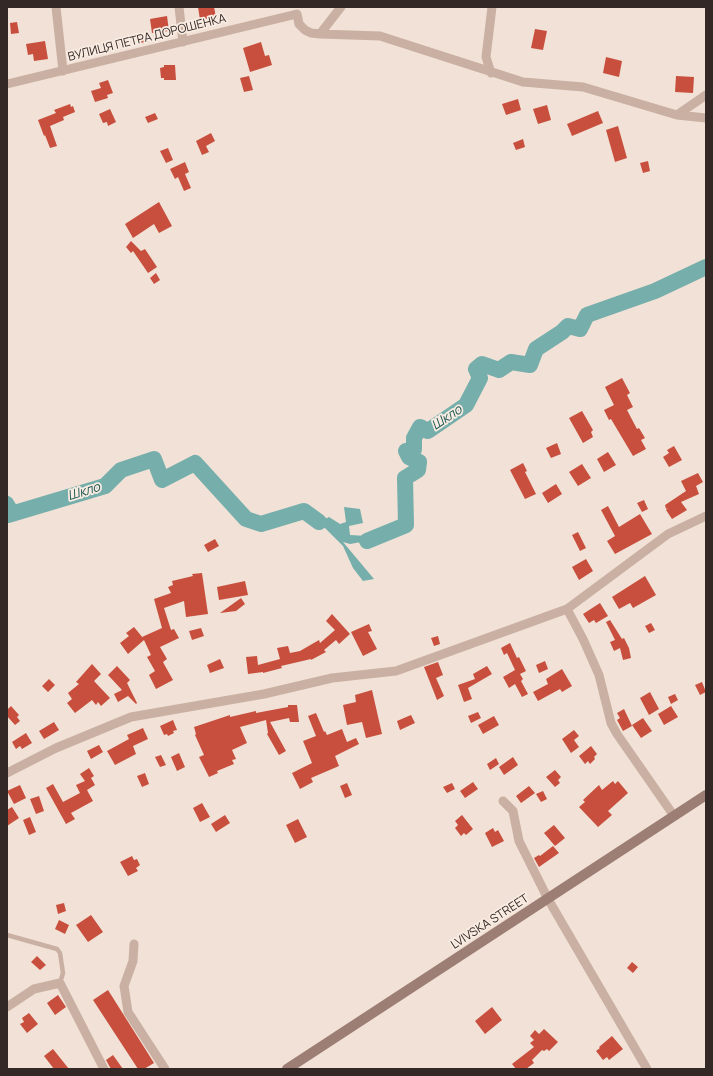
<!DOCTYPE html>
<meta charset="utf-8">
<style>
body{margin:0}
#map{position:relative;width:713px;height:1076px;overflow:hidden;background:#f1e1d6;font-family:Manrope,sans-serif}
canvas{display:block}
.frame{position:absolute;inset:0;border:8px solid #332825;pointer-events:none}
</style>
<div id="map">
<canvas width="713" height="1076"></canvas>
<div class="frame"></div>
</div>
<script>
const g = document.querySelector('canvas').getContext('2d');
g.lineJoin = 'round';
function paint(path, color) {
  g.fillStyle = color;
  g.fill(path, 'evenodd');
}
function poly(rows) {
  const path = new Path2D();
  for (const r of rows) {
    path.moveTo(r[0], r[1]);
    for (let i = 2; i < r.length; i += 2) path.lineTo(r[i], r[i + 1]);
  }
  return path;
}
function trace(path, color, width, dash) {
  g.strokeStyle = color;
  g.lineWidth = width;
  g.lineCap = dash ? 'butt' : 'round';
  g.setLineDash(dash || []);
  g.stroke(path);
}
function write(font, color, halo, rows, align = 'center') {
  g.font = font + ' Manrope,sans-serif';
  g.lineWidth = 3.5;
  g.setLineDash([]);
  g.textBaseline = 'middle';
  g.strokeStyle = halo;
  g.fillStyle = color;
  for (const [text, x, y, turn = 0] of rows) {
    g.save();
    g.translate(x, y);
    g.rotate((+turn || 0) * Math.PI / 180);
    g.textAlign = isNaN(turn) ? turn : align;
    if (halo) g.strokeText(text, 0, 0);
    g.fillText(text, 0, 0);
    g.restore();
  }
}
paint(poly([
 [7,495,12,498,17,506,7,515],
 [344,507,360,509,363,523,349,526,350,535,367,536,367,541,350,544,343,542,374,579,363,581,353,568,343,546,319,522,329,517,340,524,346,522]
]), '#75aeaa');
trace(poly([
 [8,515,105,486,121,470,154,459,162,480,195,463,246,519,261,524,304,511,319,522],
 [367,541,406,525,405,478,418,470,419,462,409,457,406,451,414,449,414,438,420,427,428,431,466,405,480,378,476,369,482,364,499,370,511,362,530,365,536,349,562,332,568,326,580,329,587,315,655,291,706,267]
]), '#75aeaa', 16);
paint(poly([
 [198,7,214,7,216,17,200,20],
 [167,16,169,31,152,33,150,19],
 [17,22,19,33,11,34,10,23],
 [535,29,547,31,543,50,531,48],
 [147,35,148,42,138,43,137,36],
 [45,41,48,59,34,61,33,54,28,55,26,44],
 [261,42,265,56,269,55,272,65,250,72,243,48],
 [606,57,622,61,619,77,603,73],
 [164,65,175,65,176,80,164,80,164,78,161,78,160,68,164,67],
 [249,76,253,90,244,92,240,78],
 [676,76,694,77,693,93,675,92],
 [108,80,113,93,107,95,108,98,95,102,91,91,101,88,99,83],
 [518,99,521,110,506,115,502,104],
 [70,104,71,107,73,106,75,112,63,117,64,120,50,126,57,146,50,148,45,135,44,136,38,120,56,113,54,110],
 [547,105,551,120,538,124,533,109],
 [110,109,116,122,108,126,107,122,103,123,99,114],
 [598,111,603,123,572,136,567,124],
 [155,113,158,119,148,123,145,117],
 [618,126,627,158,615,162,606,130],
 [211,133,215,141,206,146,209,152,202,155,196,141],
 [523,139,525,147,516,150,513,143],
 [168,148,173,160,166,163,160,151],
 [648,161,650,171,643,173,640,163],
 [185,162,189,172,185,174,191,188,184,191,178,177,175,179,170,169],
 [159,202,172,226,159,233,154,224,133,238,125,224],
 [131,241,141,251,145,249,157,267,148,273,133,251,131,253,126,247],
 [156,273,160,280,154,284,150,278],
 [622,378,630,393,627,395,633,407,627,410,637,429,639,428,645,438,641,440,646,449,633,456,611,419,609,420,604,410,614,405,605,387],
 [582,411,593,430,591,432,593,437,583,443,569,418],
 [557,443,561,454,551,458,546,448],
 [674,446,682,460,669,467,663,457,669,453,667,450],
 [608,452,616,465,604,472,597,459],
 [523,463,527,471,525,472,536,494,525,499,510,470],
 [582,464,591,478,578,486,569,472],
 [698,473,703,482,696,486,699,494,681,502,687,510,672,519,666,510,668,508,666,509,665,505,686,491,681,481],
 [556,484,562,494,548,503,542,493],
 [644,500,648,509,642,512,637,503],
 [608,506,619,527,640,514,652,534,615,554,607,541,615,536,601,510],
 [578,532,586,548,580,551,572,535],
 [215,539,219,546,208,552,204,545],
 [586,559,593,571,579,580,572,567],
 [202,573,208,614,186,617,184,601,164,608,171,630,174,629,179,638,160,647,167,659,163,662,164,664,173,680,156,689,149,675,155,671,147,657,151,655,144,640,128,654,120,643,129,636,126,633,134,627,143,638,142,637,162,628,154,599,171,593,168,587,173,585,172,581,193,576,192,574],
 [645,576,656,595,633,608,630,603,619,609,612,597],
 [245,581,248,595,219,600,217,587],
 [241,598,245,604,236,611,220,613],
 [600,603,608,616,596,623,594,620,589,623,583,614],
 [332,614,350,634,339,644,336,640,324,650,326,652,311,660,311,659,281,666,282,668,263,673,263,672,248,674,246,657,257,656,258,665,280,659,277,648,288,646,290,653,300,651,319,640,320,643,335,630,326,621],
 [610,620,622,639,624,638,629,648,631,658,623,660,620,648,614,651,610,642,615,640,606,622],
 [651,623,655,630,649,633,645,626],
 [369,624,372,631,368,632,377,649,363,656,351,632],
 [201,628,204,636,192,640,189,631],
 [438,636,440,644,434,646,431,638],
 [510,643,517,658,519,657,526,671,520,674,523,679,521,681,528,694,522,697,515,684,509,688,503,677,515,670,507,653,504,655,501,648],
 [220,659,224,668,210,673,207,665],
 [545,661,548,669,539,673,536,665],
 [438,662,443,675,436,678,444,696,437,700,424,667],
 [92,664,101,674,94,681,110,698,101,706,98,702,96,705,92,700,75,713,67,703,72,699,68,693,79,684,76,682],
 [117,666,130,680,127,683,137,703,136,704,128,696,118,702,114,694,122,690,108,675],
 [487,666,492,674,468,688,472,699,464,702,458,685,475,679,473,674],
 [562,669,572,686,562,692,560,689,538,701,533,692,548,684,546,679],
 [49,679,55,685,48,692,42,686],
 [702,682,706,692,700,695,695,685],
 [372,690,382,734,366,738,362,722,347,725,343,705,356,702,355,695],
 [650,692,659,709,649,715,640,698],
 [675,694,678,700,671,704,668,697],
 [288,705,297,705,299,722,290,722,289,718,270,722,286,751,279,755,267,734,268,733,266,720,240,727,247,743,232,750,236,759,232,760,234,764,217,771,218,773,209,777,199,757,204,755,195,735,196,734,194,727,230,715,230,717,256,711,256,713,288,707],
 [11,706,19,715,17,717,20,721,15,725,7,716,7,710],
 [671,706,678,717,664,725,658,714],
 [624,709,632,726,623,731,617,720,620,718,617,713],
 [478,712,481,718,471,723,468,716],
 [316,713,324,732,325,731,327,735,342,729,347,742,356,738,359,744,335,756,339,766,311,778,313,782,300,789,292,773,312,763,303,741,316,736,308,716],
 [411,715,415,723,400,730,397,721],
 [494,716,499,725,483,734,478,725],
 [643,718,652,731,641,738,632,725],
 [173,720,177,730,173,731,174,733,168,736,167,734,164,735,160,726],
 [54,722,59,730,44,739,39,731],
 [143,728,148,739,133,746,136,754,115,765,107,751,129,739,127,735],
 [574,730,579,736,574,740,579,747,571,753,562,739],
 [26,733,32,743,22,749,20,746,16,749,12,742],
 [99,745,103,752,91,759,87,751],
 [591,746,597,754,594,757,595,759,590,764,588,761,585,764,579,756],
 [179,753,185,767,177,771,171,757],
 [161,755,166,765,160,767,155,757],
 [513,757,518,765,504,775,499,767],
 [496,758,499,764,490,770,487,764],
 [89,768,94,776,91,778,95,785,87,790,93,801,71,813,75,819,66,824,46,788,53,784,63,802,80,793,76,785,85,781,80,774],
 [555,770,561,777,558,780,560,783,555,787,546,777],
 [145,773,149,784,142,787,137,776],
 [613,781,615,784,618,781,628,793,608,811,612,815,598,827,579,807,585,802,583,800,599,785,602,790],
 [473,782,478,789,465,798,460,791],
 [347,783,352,795,345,798,340,786],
 [452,783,455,789,447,793,443,787],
 [20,785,26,798,14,804,7,791],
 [529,786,535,793,521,803,516,796],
 [543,791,547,799,541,802,536,794],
 [39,796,44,811,36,814,30,799],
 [202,803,210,817,200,822,193,808],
 [12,807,19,818,7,826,7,810],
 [225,815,230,823,216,832,211,824],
 [462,815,473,829,466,835,464,833,461,836,455,828,458,825,455,821],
 [30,817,36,832,29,835,23,820],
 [298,819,307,837,295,843,286,825],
 [554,825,565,838,555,846,544,833],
 [493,828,495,832,498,830,504,841,492,847,485,833],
 [553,846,559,853,539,867,534,858,539,855,540,856],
 [132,856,134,860,137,859,140,865,136,868,138,871,128,876,120,862],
 [64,903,66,911,58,914,56,905],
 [91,915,103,932,88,942,76,925],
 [59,920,69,925,65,934,55,929],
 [37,956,46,965,40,970,31,962],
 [632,962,638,967,633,973,627,968],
 [108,990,154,1063,144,1069,138,1069,93,1000],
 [58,995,66,1007,55,1015,47,1003],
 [492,1007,502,1020,485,1034,475,1021],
 [29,1013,38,1024,27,1033,20,1024,24,1022,22,1018],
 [544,1029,558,1042,549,1051,547,1049,544,1051,542,1050,532,1060,534,1063,526,1069,516,1069,512,1064,534,1047,530,1043,534,1040,530,1036,535,1030,539,1034],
 [612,1036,623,1049,609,1060,607,1057,603,1060,596,1051,600,1048,599,1047],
 [53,1049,69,1069,54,1069,44,1056],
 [113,1055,123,1069,111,1069,106,1060]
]), '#c84f3d');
trace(poly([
 [7,935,57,949,60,953,63,973,60,983]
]), '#c9b0a2', 4.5);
trace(poly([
 [56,7,63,71],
 [179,7,183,42],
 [320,34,380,36,523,82,583,87,677,115,706,118],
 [491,73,486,57,492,7],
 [7,84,297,14,299,24,305,30,311,33,320,34,341,7],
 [677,115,706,95],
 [567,609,583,639,599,675,611,723,617,734,674,816],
 [7,773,56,748,131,717,264,694,332,678,396,671,567,609,668,534,706,516],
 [503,801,513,811,519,841,548,899,647,1069],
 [134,944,133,961,124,986,128,1012,165,1069],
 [7,1007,34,989,60,983,104,1069]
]), '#c9b0a2', 9);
trace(poly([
 [287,1069,706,795]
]), '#9c7e74', 10);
write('12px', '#332825', '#f9ece2', [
 ["ВУЛИЦЯ ПЕТРА ДОРОШЕНКА",147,38,-14],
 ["LVIVSKA STREET",490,922,-33]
]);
write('italic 13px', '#1a5552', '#f9ece2', [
 ["Шкло",447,418,-34],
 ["Шкло",84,492,-17]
]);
</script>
